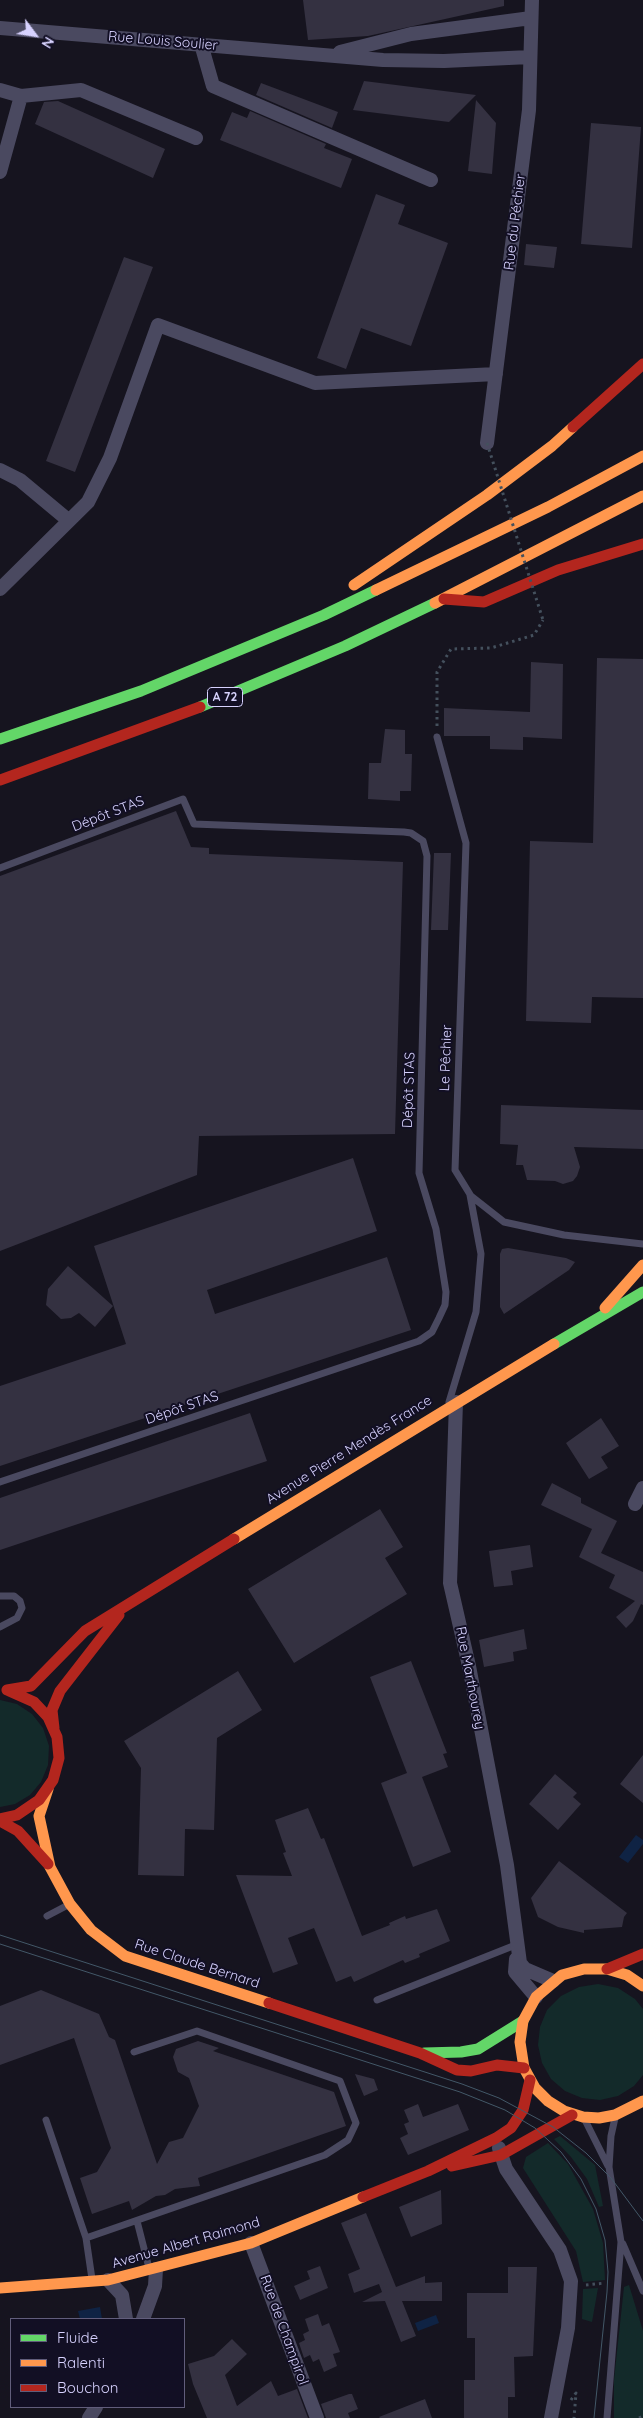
<!DOCTYPE html>
<meta charset="utf-8">
<style>
body{margin:0}
#map{position:relative;width:643px;height:2418px;overflow:hidden;background:#16141f;font-family:Quicksand,sans-serif}
canvas{display:block}
.legend{position:absolute;left:10px;top:2318px;width:175px;height:90px;box-sizing:border-box;background:#120f24;border:1px solid #615d7b;margin:0;padding:6px 9px;list-style:none;font-size:15px;color:#d7d2fe}
.legend li{display:flex;align-items:center;gap:10px;height:25px}
.legend b{width:25px;border:1px solid #615d7b}
.north{position:absolute;left:10px;top:10px;width:50px;height:50px;-webkit-text-stroke:4px #120f24;paint-order:stroke;rotate:121deg;font-size:14px;font-weight:700;line-height:20px;text-align:center;color:#d7d2fe}
.north::after{content:'';display:block;margin:auto;width:18px;height:22px;background:#d7d2fe;clip-path:polygon(50% 0,100% 100%,50% 72%,0 100%)}
</style>
<div id="map">
<canvas width="643" height="2418"></canvas>
<ul class="legend">
<li><b style="height:6px;background:#63d668"></b>Fluide</li>
<li><b style="height:6px;background:#ff974d"></b>Ralenti</li>
<li><b style="height:6px;background:#b3261e"></b>Bouchon</li>
</ul>
<div class="north">N</div>
</div>
<script>
const g = document.querySelector('canvas').getContext('2d');
g.lineJoin = 'round';
function paint(path, color) {
  g.fillStyle = color;
  g.fill(path, 'evenodd');
}
function poly(rows) {
  const path = new Path2D();
  for (const r of rows) {
    path.moveTo(r[0], r[1]);
    for (let i = 2; i < r.length; i += 2) path.lineTo(r[i], r[i + 1]);
  }
  return path;
}
function trace(path, color, width, dash) {
  g.strokeStyle = color;
  g.lineWidth = width;
  g.lineCap = dash ? 'butt' : 'round';
  g.setLineDash(dash || []);
  g.stroke(path);
}
function write(font, color, halo, rows, align = 'center') {
  g.font = font + ' Quicksand,sans-serif';
  g.lineWidth = 4;
  g.setLineDash([]);
  g.textBaseline = 'middle';
  g.strokeStyle = halo;
  g.fillStyle = color;
  for (const [text, x, y, turn = 0] of rows) {
    g.save();
    g.translate(x, y);
    g.rotate((+turn || 0) * Math.PI / 180);
    g.textAlign = isNaN(turn) ? turn : align;
    if (halo) g.strokeText(text, 0, 0);
    g.fillText(text, 0, 0);
    g.restore();
  }
}
paint(poly([
 [0,1700,17,1704,32,1714,43,1728,49,1746,48,1765,41,1782,30,1795,15,1804,0,1807],
 [598,1984,618,1988,635,1999,643,2009,643,2075,634,2086,618,2096,600,2100,582,2098,565,2091,551,2079,542,2063,538,2045,540,2027,547,2010,561,1996,579,1987],
 [560,2136,595,2165,603,2206,599,2207,587,2179,571,2157,554,2139],
 [548,2143,568,2164,593,2209,603,2243,605,2280,583,2282,576,2251,523,2168,526,2157],
 [629,2285,643,2331,643,2418,614,2418,614,2380,624,2287],
 [598,2288,592,2322,582,2319,583,2289]
]), '#132a2a');
paint(poly([
 [636,1835,643,1840,643,1844,628,1863,619,1857],
 [100,2307,102,2319,80,2319,78,2311],
 [436,2315,439,2323,418,2331,415,2323]
]), '#0f2344');
paint(poly([
 [303,0,504,0,504,6,368,36,308,40],
 [364,81,476,95,449,122,353,110],
 [261,83,338,112,332,128,256,95],
 [476,100,496,123,492,174,468,171],
 [58,101,165,149,153,178,35,124,44,102],
 [250,111,326,144,324,148,352,159,341,188,220,140,232,112,247,118],
 [591,123,641,127,632,248,581,244],
 [376,194,405,205,398,224,448,243,411,346,361,328,346,369,317,358],
 [526,244,557,247,554,268,524,265],
 [124,257,153,267,75,472,46,461],
 [597,658,643,659,643,998,592,997,591,1023,526,1021,530,841,593,843],
 [531,662,563,664,562,739,523,737,523,750,490,749,490,736,444,736,444,708,530,712],
 [385,729,405,730,405,754,412,754,411,791,400,791,400,801,368,799,369,763,381,763],
 [176,811,191,847,209,848,209,854,403,862,395,1134,199,1136,197,1175,0,1251,0,876],
 [434,853,451,853,448,930,431,930],
 [501,1105,643,1110,643,1149,574,1147,580,1167,577,1176,573,1181,563,1184,555,1181,527,1180,523,1165,516,1165,518,1145,500,1144],
 [353,1158,377,1231,207,1290,215,1314,387,1257,411,1330,0,1466,0,1386,126,1344,94,1246],
 [508,1248,566,1258,575,1262,569,1270,504,1314,500,1307,500,1254,502,1249],
 [68,1266,113,1306,95,1327,79,1313,71,1318,61,1319,46,1305,48,1289],
 [250,1413,267,1461,0,1550,0,1498],
 [601,1418,619,1446,601,1457,608,1468,589,1479,566,1443],
 [552,1483,581,1498,581,1503,617,1521,601,1553,643,1572,643,1605,641,1604,633,1621,626,1628,616,1617,635,1601,609,1588,615,1575,579,1557,592,1529,541,1505],
 [380,1509,403,1547,385,1558,407,1594,294,1663,248,1589],
 [530,1545,533,1567,511,1571,513,1585,494,1587,489,1551],
 [524,1629,527,1649,513,1652,514,1661,484,1667,479,1640],
 [411,1661,447,1753,443,1754,448,1767,422,1777,451,1852,413,1867,381,1783,407,1773,370,1677],
 [238,1671,262,1710,217,1738,214,1830,185,1829,184,1876,138,1875,141,1768,124,1741],
 [643,1755,643,1803,620,1784],
 [555,1774,577,1793,573,1797,581,1804,558,1830,529,1804],
 [308,1808,321,1839,324,1838,362,1936,390,1925,389,1923,405,1916,406,1919,437,1909,450,1941,419,1954,420,1957,405,1963,403,1960,354,1982,351,1976,336,1982,314,1928,288,1938,298,1964,273,1973,236,1875,292,1876,283,1853,286,1852,275,1820],
 [559,1861,627,1913,624,1917,622,1927,584,1930,584,1933,558,1927,538,1917,531,1898],
 [41,1990,99,2014,109,2037,115,2040,157,2164,169,2142,183,2138,199,2106,189,2078,178,2072,173,2057,176,2049,198,2041,219,2048,213,2051,334,2092,346,2126,198,2178,200,2186,175,2189,165,2195,156,2196,132,2210,129,2201,92,2214,80,2178,97,2172,111,2148,74,2038,0,2065,0,2006],
 [355,2074,374,2079,378,2090,364,2096],
 [418,2104,423,2117,458,2104,469,2130,408,2155,400,2138,408,2134,404,2124,409,2122,404,2110],
 [441,2190,442,2224,411,2237,399,2207],
 [366,2213,396,2287,425,2276,425,2283,442,2282,442,2301,402,2301,416,2336,401,2342,385,2301,362,2302,382,2292,379,2284,354,2293,348,2274,360,2269,341,2223],
 [320,2266,328,2288,300,2300,294,2286,310,2279,307,2271],
 [508,2267,537,2267,533,2356,514,2357,515,2397,508,2397,508,2418,464,2418,464,2380,475,2380,475,2338,467,2338,467,2293,508,2293],
 [318,2314,322,2326,329,2323,340,2352,333,2354,337,2366,324,2372,319,2359,313,2362,310,2355,304,2358,299,2343,305,2340,303,2334,309,2331,305,2319],
 [232,2339,247,2354,225,2375,237,2406,271,2381,278,2396,297,2389,308,2418,207,2418,193,2384,188,2364,214,2356],
 [349,2394,352,2394,358,2409,348,2413,350,2418,326,2418,321,2404],
 [425,2399,432,2418,380,2418,379,2417]
]), '#343141');
trace(poly([
 [437,726,437,672,451,649,491,648,534,635,543,620],
 [586,2285,605,2283],
 [571,2400,576,2393,574,2418],
 [639,2418,643,2416]
]), '#44505d', 3, [2.5, 4]);
trace(poly([
 [437,737,466,843,455,1170,471,1196,504,1222,564,1235,643,1244],
 [0,868,183,799,194,824,404,832,411,833,423,841,427,856,419,1173,436,1229,446,1292,445,1305,439,1318,432,1332,419,1341,0,1482],
 [449,1402,476,1312,481,1254,470,1195],
 [0,1596,14,1596,20,1601,22,1608,17,1618,0,1627],
 [47,1916,68,1905],
 [377,2000,518,1944],
 [46,2120,86,2238],
 [585,2120,608,2166],
 [137,2221,149,2268],
 [623,2244,643,2291],
 [92,2279,86,2238,325,2155,348,2140,356,2123,340,2081,197,2031,134,2052],
 [607,2418,621,2242,609,2167,611,2136,615,2118]
]), '#4a4960', 7);
trace(poly([
 [0,28,383,60,444,61,530,57],
 [201,44,213,86,431,180],
 [340,52,411,34,531,18],
 [0,90,21,96,81,90,196,138],
 [0,172,21,96],
 [487,443,529,110,532,0],
 [0,470,20,480,68,520],
 [0,589,88,502,110,458,158,325,315,383,496,374],
 [456,1402,450,1583,469,1666,507,1865,520,1963,525,1969,553,1981],
 [635,1504,643,1488],
 [516,1959,515,1972,536,1997],
 [499,2148,506,2169,560,2250,571,2281,568,2328,551,2418],
 [251,2243,317,2418],
 [108,2280,122,2295,126,2319],
 [143,2319,155,2286,156,2269],
 [89,2418,96,2407]
]), '#4a4960', 14);
trace(poly([
 [200,707,345,646,435,603],
 [0,739,141,691,324,615,376,590],
 [554,1344,643,1292],
 [424,2053,461,2052,478,2049,523,2021]
]), '#63d668', 11);
trace(poly([
 [354,585,487,495,552,446,573,427],
 [376,590,548,507,643,456],
 [435,603,643,496],
 [605,1308,643,1265],
 [234,1539,554,1344],
 [48,1789,39,1816,50,1867,70,1904,91,1930,125,1956,269,2003],
 [643,1986,627,1975,607,1969,584,1969,562,1975,536,1997,523,2021,520,2042,524,2068,535,2088,548,2101,564,2111,583,2117,599,2118,615,2115,643,2101],
 [0,2288,108,2280,251,2243,363,2197]
]), '#ff974d', 11);
trace(poly([
 [573,427,643,364],
 [444,599,484,602,558,570,643,544],
 [0,780,200,707],
 [7,1690,31,1686,85,1631,234,1539],
 [54,1728,52,1710,60,1691,119,1615],
 [0,1819,17,1815,39,1800,53,1780,59,1758,57,1737,48,1717,34,1702,7,1690],
 [0,1821,18,1831,48,1864],
 [607,1969,643,1954],
 [269,2003,420,2053,457,2070,471,2071,497,2065,524,2068],
 [452,2166,501,2155,572,2115],
 [363,2197,428,2171,496,2138,511,2128,523,2110,530,2080]
]), '#b3261e', 11);
trace(poly([
 [0,1935,462,2084,499,2098,553,2127,586,2153,611,2178,643,2221],
 [0,1944,460,2092,505,2110,535,2128,561,2152,581,2179,596,2209,605,2240,608,2272,607,2292,594,2418]
]), '#435868', 1);
trace(poly([
 [487,443,543,620]
]), '#44505d', 3, [2.5, 4]);
for (const [x, y, w] of [
 [225,697,35]
]) {
  const box = new Path2D();
  box.roundRect(x - w / 2, y - 9.5, w, 19, 4);
  g.fillStyle = '#120f24';
  g.fill(box);
  trace(box, '#d7d2fe', 1);
}
write('bold 12px', '#d7d2fe', null, [
 ["A 72",225,697]
]);
write('14px', '#d7d2fe', '#120f24', [
 ["Rue Louis Soulier",163,41,5],
 ["Rue du Péchier",515,222,-83],
 ["Dépôt STAS",108,814,-21],
 ["Le Pêchier",446,1058,-88],
 ["Dépôt STAS",409,1090,-88],
 ["Dépôt STAS",182,1408,-19],
 ["Avenue Pierre Mendès France",349,1450,-32],
 ["Rue Marthourey",470,1678,79],
 ["Rue Claude Bernard",197,1964,18],
 ["Avenue Albert Raimond",186,2243,-16],
 ["Rue de Champirol",284,2330,70]
]);
</script>
